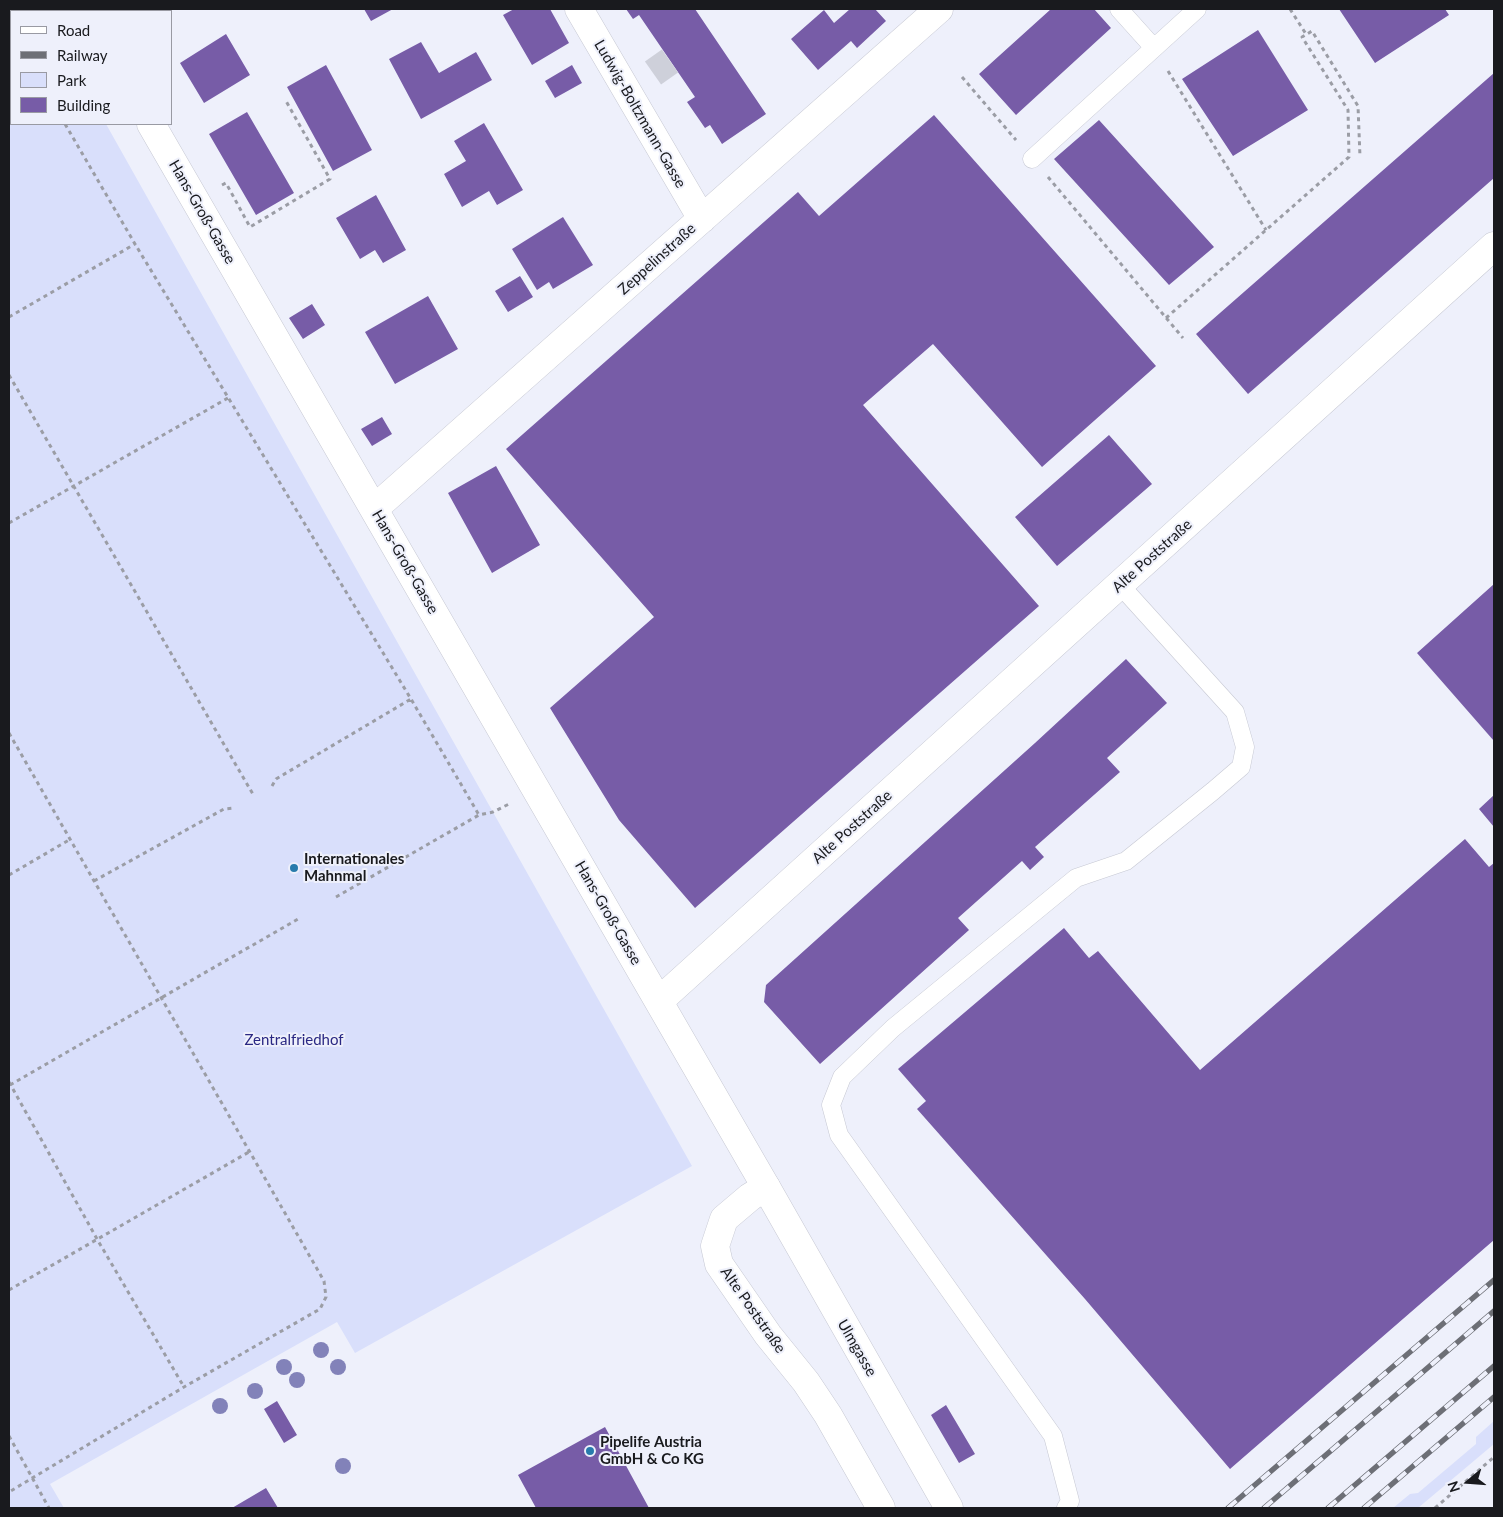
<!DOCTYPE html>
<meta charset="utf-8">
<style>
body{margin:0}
#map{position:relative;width:1503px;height:1517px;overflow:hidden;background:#eef0fb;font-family:Lato,sans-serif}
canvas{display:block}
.frame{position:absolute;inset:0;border:10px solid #191a1e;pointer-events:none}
.legend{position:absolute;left:10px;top:10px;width:162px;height:115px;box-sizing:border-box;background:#eef0fb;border:1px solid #999aa3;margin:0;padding:6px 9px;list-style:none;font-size:15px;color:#191a1e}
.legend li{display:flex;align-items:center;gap:10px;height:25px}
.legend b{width:25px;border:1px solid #999aa3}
.north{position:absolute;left:1443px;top:1457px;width:50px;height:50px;-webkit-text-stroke:4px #eef0fb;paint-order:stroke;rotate:252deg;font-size:14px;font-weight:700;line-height:20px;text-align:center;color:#191a1e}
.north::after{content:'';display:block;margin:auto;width:18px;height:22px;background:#191a1e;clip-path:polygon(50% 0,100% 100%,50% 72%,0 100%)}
</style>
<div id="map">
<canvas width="1503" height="1517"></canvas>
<div class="frame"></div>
<ul class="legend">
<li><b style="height:6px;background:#fff"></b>Road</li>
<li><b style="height:6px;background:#6d6f76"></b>Railway</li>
<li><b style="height:14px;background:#d9dffb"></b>Park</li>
<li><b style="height:14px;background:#775ca7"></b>Building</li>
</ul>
<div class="north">N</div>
</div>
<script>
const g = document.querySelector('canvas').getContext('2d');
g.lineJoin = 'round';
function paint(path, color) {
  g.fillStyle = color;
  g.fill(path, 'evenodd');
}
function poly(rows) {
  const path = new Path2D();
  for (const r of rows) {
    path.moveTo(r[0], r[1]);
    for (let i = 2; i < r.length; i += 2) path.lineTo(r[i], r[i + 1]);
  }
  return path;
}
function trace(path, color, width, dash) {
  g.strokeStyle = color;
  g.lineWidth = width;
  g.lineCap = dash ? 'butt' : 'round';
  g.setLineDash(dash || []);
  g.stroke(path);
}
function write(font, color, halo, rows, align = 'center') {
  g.font = font + ' Lato,sans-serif';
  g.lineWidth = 4;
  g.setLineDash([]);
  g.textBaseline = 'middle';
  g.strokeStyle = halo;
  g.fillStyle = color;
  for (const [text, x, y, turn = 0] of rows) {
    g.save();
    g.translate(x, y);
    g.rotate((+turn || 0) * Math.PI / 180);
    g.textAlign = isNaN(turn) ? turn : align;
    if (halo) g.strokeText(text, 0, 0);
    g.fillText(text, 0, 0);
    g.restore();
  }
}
paint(poly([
 [9,9,41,9,42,11,11,11,11,124,106,124,692,1166,355,1353,337,1322,50,1484,64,1508,9,1508],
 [1494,1421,1494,1444,1418,1508,1393,1508,1410,1494,1418,1493,1476,1444,1476,1437]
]), '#d9dffb');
paint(poly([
 [364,9,393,9,371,21],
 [514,9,550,9,569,43,532,65,503,15],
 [626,9,695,9,766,114,722,144,710,125,705,128,687,102,695,97,639,15,633,19],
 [850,9,875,9,886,21,857,48,851,41,818,70,791,39,824,10,834,23],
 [1051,9,1094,9,1111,28,1016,115,979,74],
 [1339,9,1445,9,1449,15,1375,63],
 [1258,30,1308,110,1233,156,1182,79],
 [226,34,250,75,204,103,180,63],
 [421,42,439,73,476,52,492,80,421,119,389,59],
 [326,65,372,150,333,171,287,87],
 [572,65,582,83,555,98,545,81],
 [1494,73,1494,178,1248,394,1196,334],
 [247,112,294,193,256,215,209,134],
 [934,115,1156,366,1042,467,933,344,863,405,1039,606,695,908,619,820,550,708,654,617,506,449,798,192,819,216],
 [1099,120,1214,247,1169,285,1054,159],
 [484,123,523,190,497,205,489,191,462,207,444,174,466,161,454,141],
 [376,195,406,250,383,263,375,250,360,259,336,218],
 [563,217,593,265,553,289,549,282,537,290,512,249],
 [520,276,533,297,508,312,495,291],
 [428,296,458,349,395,384,365,332],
 [312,304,325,325,303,339,289,318],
 [382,417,392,434,372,446,361,429],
 [1109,435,1152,484,1057,566,1015,517],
 [496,466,540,545,492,573,448,493],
 [1494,584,1494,741,1417,653],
 [1126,659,1167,703,1107,758,1120,772,1035,847,1044,857,1030,870,1022,861,958,918,969,930,820,1064,764,1002,766,985,1035,743],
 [1494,795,1494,827,1479,809],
 [1465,839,1489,867,1494,863,1494,1240,1230,1469,1085,1299,917,1109,926,1101,898,1069,1064,928,1089,958,1098,951,1200,1070],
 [277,1401,297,1435,284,1443,264,1409],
 [946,1405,975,1454,959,1463,931,1415],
 [605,1427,649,1508,536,1508,518,1475],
 [266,1488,278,1508,232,1508]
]), '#775ca7');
trace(poly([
 [653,73,670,61]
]), '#ced0da', 28, [28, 14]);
const lane = poly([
 [1119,9,1154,48],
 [1032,159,1197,9],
 [1066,1508,1070,1501,1053,1436,839,1135,831,1105,842,1077,893,1028,1076,878,1126,861,1213,791,1241,767,1245,747,1235,712,1120,585]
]);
const street = poly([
 [579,9,702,219],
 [375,508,939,9],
 [766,1187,949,1508]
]);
const secondary = poly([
 [84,9,85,11],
 [151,124,766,1187,750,1197,724,1219,715,1246,719,1264,768,1335,806,1382,828,1415,881,1508],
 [659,1001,1494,246]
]);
trace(lane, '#c6c8d3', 19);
trace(street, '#c6c8d3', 29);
trace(secondary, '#c6c8d3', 29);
trace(poly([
 [1290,9,1306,34],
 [9,25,11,29],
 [1168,71,1266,230],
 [962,77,1016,140],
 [9,113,11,111],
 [65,124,135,244,411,699,479,815],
 [1048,177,1183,338],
 [222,185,226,183,250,227,330,179,286,101],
 [9,317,135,244],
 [1166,318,1349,157,1348,110,1302,37,1312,31,1358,106,1360,157],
 [9,375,254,796],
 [9,523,228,398],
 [9,733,324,1281,326,1297,320,1309,184,1387,9,1492],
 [272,786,276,779,411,699],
 [9,875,69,840],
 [94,881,224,809,234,808],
 [336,897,479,815,493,812,509,804],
 [9,1082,97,1239,184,1387],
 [10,1085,298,919],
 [9,1290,249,1152],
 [9,1436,49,1508],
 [1435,1508,1494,1457]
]), '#9b9da5', 3, [4, 4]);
trace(lane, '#fff', 18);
trace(street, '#fff', 28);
trace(secondary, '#fff', 28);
const rail = poly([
 [1228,1508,1494,1280],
 [1264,1508,1494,1311],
 [1328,1508,1494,1366],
 [1364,1508,1494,1397]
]);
trace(rail, '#6d6f76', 5.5);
trace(rail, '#eef0fb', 4, [11]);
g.fillStyle = '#8282b9';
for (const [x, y] of [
 [321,1350],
 [284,1367],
 [338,1367],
 [297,1380],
 [255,1391],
 [220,1406],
 [343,1466]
]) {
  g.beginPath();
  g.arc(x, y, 8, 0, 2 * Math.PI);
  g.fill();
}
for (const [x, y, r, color] of [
 [294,868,5,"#287bac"],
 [590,1451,5,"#287bac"]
]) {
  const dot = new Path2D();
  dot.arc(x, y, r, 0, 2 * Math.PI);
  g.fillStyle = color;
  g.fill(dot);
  trace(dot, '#eef0fb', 2);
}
write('15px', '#191a1e', '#eef0fb', [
 ["Ludwig-Boltzmann-Gasse",640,114,60],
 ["Hans-Groß-Gasse",202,212,60],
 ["Zeppelinstraße",657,259,-42],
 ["Alte Poststraße",1152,556,-42],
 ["Hans-Groß-Gasse",405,562,60],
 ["Alte Poststraße",852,827,-42],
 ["Hans-Groß-Gasse",608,913,60],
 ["Alte Poststraße",753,1310,55],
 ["Ulmgasse",857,1348,60]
]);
write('bold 15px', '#191a1e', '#eef0fb', [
 ["Internationales",304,859],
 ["Mahnmal",304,876],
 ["Pipelife Austria",600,1442],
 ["GmbH & Co KG",600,1459]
], 'left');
write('15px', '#2a2883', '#eef0fb', [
 ["Zentralfriedhof",294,1040]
]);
</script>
